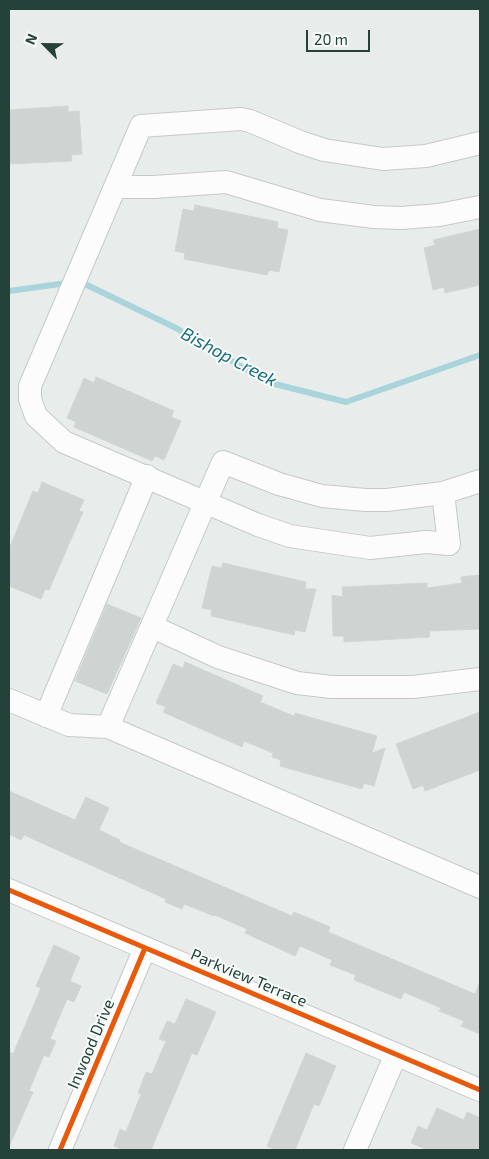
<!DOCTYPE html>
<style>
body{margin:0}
#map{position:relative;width:489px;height:1159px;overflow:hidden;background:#e8edeb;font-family:"Exo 2",sans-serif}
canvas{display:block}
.frame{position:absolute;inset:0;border:10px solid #24423a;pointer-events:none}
.north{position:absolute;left:20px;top:20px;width:50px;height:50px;-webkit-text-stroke:4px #f7fbf9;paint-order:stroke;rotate:293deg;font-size:14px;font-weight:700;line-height:20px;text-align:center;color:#24423a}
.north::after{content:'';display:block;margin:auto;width:18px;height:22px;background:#24423a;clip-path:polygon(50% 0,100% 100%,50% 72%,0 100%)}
.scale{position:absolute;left:306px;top:30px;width:64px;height:22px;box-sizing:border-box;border:2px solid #24423a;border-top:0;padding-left:6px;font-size:15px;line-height:18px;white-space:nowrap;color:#24423a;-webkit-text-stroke:4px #f7fbf9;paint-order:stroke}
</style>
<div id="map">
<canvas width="489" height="1159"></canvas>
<div class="frame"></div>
<div class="north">N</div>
<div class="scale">20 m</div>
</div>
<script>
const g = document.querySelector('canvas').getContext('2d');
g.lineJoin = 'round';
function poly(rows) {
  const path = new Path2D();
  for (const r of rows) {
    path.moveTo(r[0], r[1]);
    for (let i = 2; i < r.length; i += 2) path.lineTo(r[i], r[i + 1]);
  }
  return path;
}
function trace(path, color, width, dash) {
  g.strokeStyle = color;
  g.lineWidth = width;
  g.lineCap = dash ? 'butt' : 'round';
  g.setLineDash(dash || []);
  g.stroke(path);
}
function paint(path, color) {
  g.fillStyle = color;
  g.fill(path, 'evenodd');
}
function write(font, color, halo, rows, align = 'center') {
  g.font = font + ' "Exo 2",sans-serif';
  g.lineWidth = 4;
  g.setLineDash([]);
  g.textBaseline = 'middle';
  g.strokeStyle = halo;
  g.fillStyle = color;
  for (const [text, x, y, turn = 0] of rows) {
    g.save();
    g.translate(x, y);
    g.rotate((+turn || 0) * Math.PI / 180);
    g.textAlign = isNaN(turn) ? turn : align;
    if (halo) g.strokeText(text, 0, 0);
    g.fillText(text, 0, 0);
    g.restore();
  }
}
trace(poly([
 [9,291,67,283,87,285,176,328,259,377,275,384,346,402,480,355]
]), '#a9d4db', 6);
const building = poly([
 [68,106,68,112,79,111,82,154,71,155,72,161,9,164,9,110,68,106],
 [195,205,278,222,277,228,288,230,279,272,269,270,267,275,184,259,185,253,175,251,183,209,194,211,195,205],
 [480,229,480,285,445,293,444,287,433,290,424,248,435,245,433,240,480,229],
 [96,377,174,411,171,417,181,421,164,460,155,456,152,461,74,427,76,422,67,418,84,378,94,383,96,377],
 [42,482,84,500,79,511,83,512,49,590,45,589,41,599,9,586,9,549,33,491,38,493,42,482],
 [223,563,306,582,305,589,316,589,305,632,295,630,294,635,211,616,212,610,202,608,212,566,222,568,223,563],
 [480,575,480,629,429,631,430,637,344,642,344,636,333,636,332,595,343,597,342,587,427,583,427,588,462,583,461,577,480,575],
 [107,604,141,618,107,694,75,681,107,604],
 [185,662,263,696,260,702,294,716,295,713,377,736,372,753,385,748,374,786,364,783,362,789,280,766,281,760,272,757,273,753,244,741,242,747,163,712,166,707,156,703,173,664,183,668,185,662],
 [480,712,480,770,425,791,423,785,413,789,396,744,480,712],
 [9,791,75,820,86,797,109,808,99,830,120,840,119,842,292,916,294,912,330,927,328,932,475,994,480,981,480,1034,461,1026,464,1021,439,1011,441,1008,404,992,401,999,354,980,356,975,330,965,332,960,300,946,295,956,245,933,247,929,215,915,214,916,184,904,182,909,165,902,166,899,24,835,21,840,9,834,9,791],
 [54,945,80,957,70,981,81,986,74,1002,67,999,50,1039,56,1041,49,1057,44,1055,29,1091,33,1092,9,1147,9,1052,13,1054,41,988,36,986,54,945],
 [186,999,216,1012,197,1055,192,1053,151,1150,123,1150,114,1146,120,1129,126,1132,141,1094,138,1093,146,1072,152,1074,166,1041,159,1039,167,1021,175,1024,186,999],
 [306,1053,336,1066,319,1106,314,1104,295,1150,276,1150,267,1146,306,1053],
 [437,1108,464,1120,467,1112,480,1118,480,1150,428,1150,411,1143,418,1126,427,1130,437,1108]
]);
paint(building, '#cfd4d2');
trace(building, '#d1d6d4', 1);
const minor = poly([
 [115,187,141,126,241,119,250,121,300,142,324,150,383,159,426,156,480,143],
 [443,493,449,544,426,542,370,548,290,536,258,525,64,442,36,416,30,399,30,386,115,187,154,187,226,182,320,210,374,217,401,218,439,215,480,207],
 [153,627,218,657,297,683,332,687,413,687,480,679],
 [9,700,69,725,108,727,480,887],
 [46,716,147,476],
 [108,727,223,462,279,484,322,496,365,500,387,500,443,493,480,481],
 [9,890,480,1090],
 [60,1150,145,948],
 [355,1150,396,1054]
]);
trace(minor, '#c5cac8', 24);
trace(minor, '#fcfcfc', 22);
trace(poly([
 [9,890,480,1090],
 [60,1150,145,948]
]), '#e8590c', 5);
write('16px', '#24423a', '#f7fbf9', [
 ["Parkview Terrace",249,978,23],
 ["Inwood Drive",91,1044,-67]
]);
write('italic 18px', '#1c6f80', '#f7fbf9', [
 ["Bishop Creek",229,357,28]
]);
</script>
